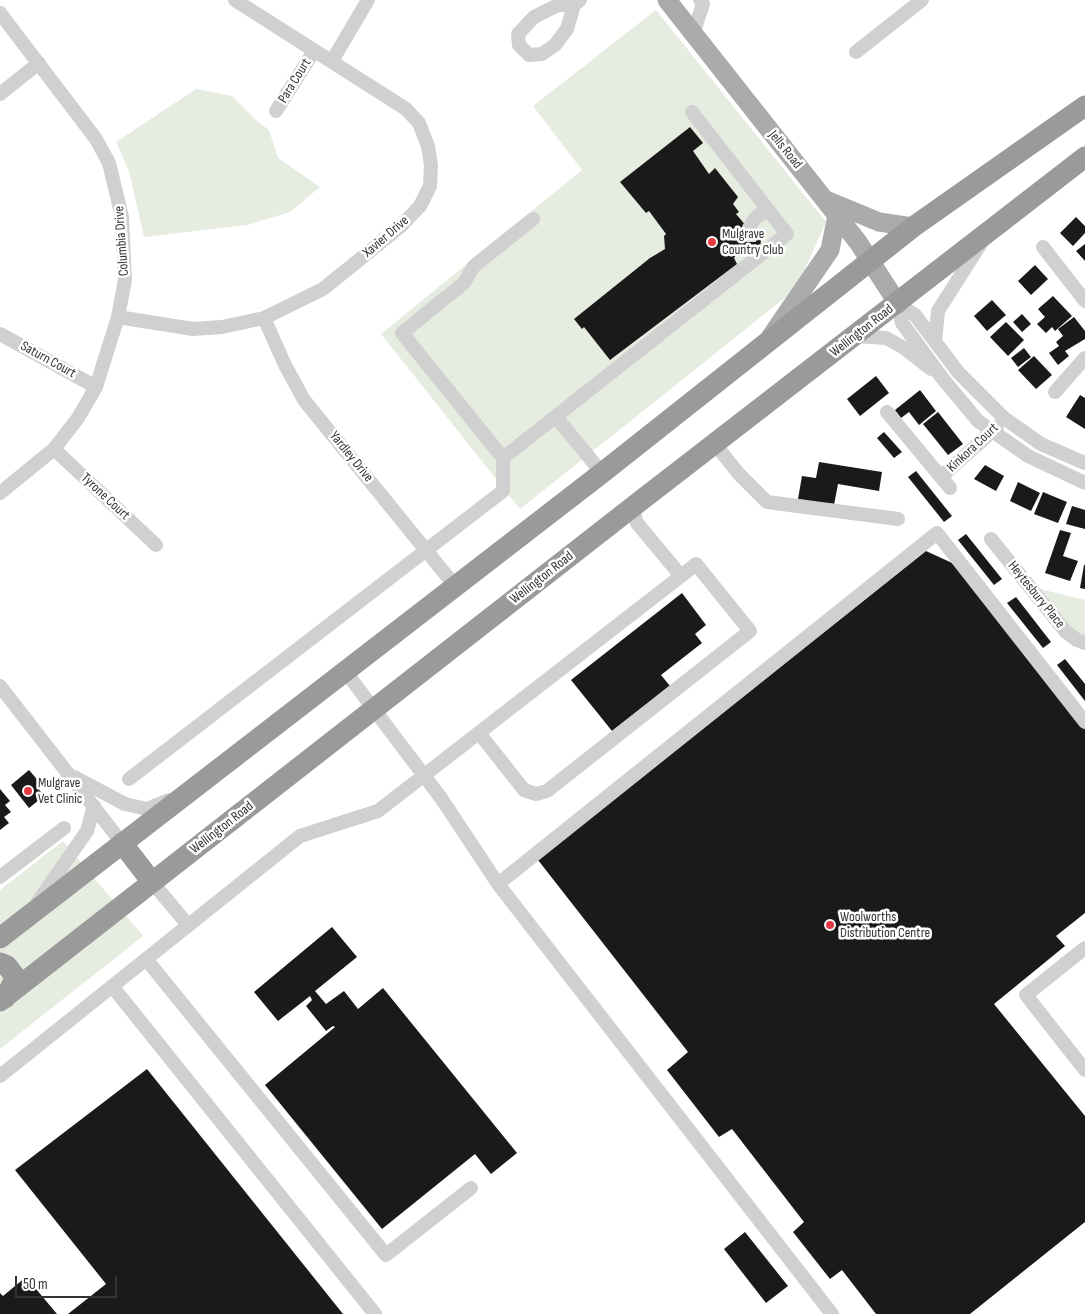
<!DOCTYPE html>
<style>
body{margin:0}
#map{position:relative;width:1085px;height:1314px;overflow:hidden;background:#fff;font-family:"Sofia Sans Condensed",sans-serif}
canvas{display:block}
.scale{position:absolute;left:15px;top:1276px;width:102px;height:22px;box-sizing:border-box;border:2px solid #333;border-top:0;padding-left:6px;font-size:15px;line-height:18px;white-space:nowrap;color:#333;-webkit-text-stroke:4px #fff;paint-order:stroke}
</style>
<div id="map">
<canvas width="1085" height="1314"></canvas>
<div class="scale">50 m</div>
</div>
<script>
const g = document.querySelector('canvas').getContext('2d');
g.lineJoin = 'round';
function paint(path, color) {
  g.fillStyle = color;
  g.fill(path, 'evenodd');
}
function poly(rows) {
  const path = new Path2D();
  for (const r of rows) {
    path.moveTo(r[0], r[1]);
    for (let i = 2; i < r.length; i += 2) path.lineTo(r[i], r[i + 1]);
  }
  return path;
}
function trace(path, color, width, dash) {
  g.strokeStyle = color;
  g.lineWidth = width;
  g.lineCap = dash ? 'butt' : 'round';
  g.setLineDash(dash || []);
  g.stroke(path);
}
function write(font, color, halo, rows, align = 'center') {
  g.font = font + ' "Sofia Sans Condensed",sans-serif';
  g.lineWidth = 5;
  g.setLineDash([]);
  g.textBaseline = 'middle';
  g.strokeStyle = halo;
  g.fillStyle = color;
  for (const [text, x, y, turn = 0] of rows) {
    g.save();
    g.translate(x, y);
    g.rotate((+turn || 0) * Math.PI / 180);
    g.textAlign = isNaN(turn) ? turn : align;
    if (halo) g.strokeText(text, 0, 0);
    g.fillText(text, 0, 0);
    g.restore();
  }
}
paint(poly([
 [656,10,826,222,796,289,520,509,381,334,582,170,533,106],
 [196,89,232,96,257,121,269,130,278,158,320,187,290,212,247,225,144,237,129,171,116,142],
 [1040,589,1085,600,1085,637,1078,636],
 [63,841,143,936,0,1049,0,890]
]), '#e6ecdf');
paint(poly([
 [690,127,703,143,693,151,709,174,715,168,738,197,733,204,739,212,736,214,747,227,762,230,760,249,733,248,737,254,734,258,737,264,610,360,584,327,582,329,574,319,650,258,665,249,664,236,666,234,649,211,646,213,620,182],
 [1076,217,1085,226,1085,233,1073,246,1060,233],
 [1085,244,1085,261,1076,251],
 [1035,265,1048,279,1031,295,1018,281],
 [1053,296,1072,316,1055,331,1052,327,1046,333,1037,324,1045,317,1038,309],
 [992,300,1006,315,987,331,974,316],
 [1022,314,1031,324,1022,332,1013,322],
 [1074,317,1085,331,1085,339,1065,351,1069,356,1058,365,1049,353,1059,346,1056,342,1063,336,1058,329],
 [1006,322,1024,340,1008,356,990,337],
 [1024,348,1031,357,1018,367,1011,358],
 [1034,356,1052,375,1036,389,1018,370],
 [876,376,889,393,860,416,847,399],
 [920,390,936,411,919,425,909,412,901,418,895,410],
 [1080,395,1085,398,1085,429,1066,417],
 [938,412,963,444,948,455,923,424],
 [884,432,902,452,894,458,877,438],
 [819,462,882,472,879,491,838,484,834,505,798,499,802,476,816,478],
 [985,465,1004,476,996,491,974,479],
 [916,471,952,516,944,522,908,477],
 [1018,482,1040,493,1031,511,1010,501],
 [1043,492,1067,502,1058,523,1034,514],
 [1072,506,1085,510,1085,529,1066,524],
 [1060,530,1071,533,1063,556,1078,561,1070,581,1045,573],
 [966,534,1002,579,994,585,958,540],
 [926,551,961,567,1085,726,1085,913,1056,936,1065,946,994,1004,1085,1116,1085,1222,970,1314,876,1314,842,1270,830,1279,793,1232,804,1222,732,1129,719,1137,667,1070,688,1052,538,860],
 [1084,565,1085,565,1085,589,1080,588],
 [682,593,706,625,695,634,702,643,661,675,670,686,612,731,571,680],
 [1016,597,1051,642,1043,648,1007,603],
 [1065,659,1085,684,1085,701,1057,665],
 [29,770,41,784,37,787,44,796,29,808,11,785],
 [0,789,10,801,5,805,11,812,4,817,9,823,0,830],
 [332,927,357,957,315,991,326,1004,344,991,358,1009,383,988,517,1153,491,1174,475,1154,382,1229,265,1085,335,1027,333,1026,326,1031,306,1006,312,1000,310,996,278,1021,254,992],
 [147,1069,343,1314,68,1314,106,1284,15,1170],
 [745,1232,788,1286,766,1303,724,1249],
 [26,1277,57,1314,0,1314,0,1293,3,1296]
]), '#1a1a1a');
trace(poly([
 [749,228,749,243,752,248]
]), '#d6d6d6', 14, [14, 7]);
trace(poly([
 [574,5,567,29,555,45,542,54,529,55,519,45,518,34,534,17,558,5,574,5,580,0],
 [0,13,96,139,109,163,122,217,125,280,118,317,96,387,78,418,54,449,0,493],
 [693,34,703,4,700,0],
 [856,52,922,0],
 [332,61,368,0],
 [0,94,39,63],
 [276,111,314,51],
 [533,219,474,266,464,283,402,333,503,458,787,234,692,112],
 [749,228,755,218,767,210],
 [1043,247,1085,301],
 [898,304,902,323,943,379,978,421,1028,456,1085,483],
 [898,304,915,315,958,372,1004,418,1041,444,1085,463],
 [118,317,193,329,222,327,264,318,323,289,401,226,420,206,430,186,431,165,428,146,419,123,406,109,235,0],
 [264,318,285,365,304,400,455,586],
 [0,334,96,387],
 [856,336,886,338,904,348,931,369],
 [935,341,938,311,980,245],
 [1055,392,1085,358],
 [887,412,950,488],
 [556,417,602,473],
 [715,444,738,473,767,502,898,519],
 [54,449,156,545],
 [941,477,997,427],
 [991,539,1066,632,1077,640,1085,643],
 [345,671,441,798,498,884,832,1314],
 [0,686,122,843],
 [479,733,524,790,536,794,547,791,750,631,696,564,681,576,637,523,632,508],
 [74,777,125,804,147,809,169,800],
 [129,779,503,491,503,458],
 [0,877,64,828],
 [152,882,188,925],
 [498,884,937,533,1085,722],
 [37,903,87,831,94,806],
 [1085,948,1026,995,1085,1070],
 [146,959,386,1255,471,1188],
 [112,986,375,1314],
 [0,1076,300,836,378,811,681,576]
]), '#d0d0d0', 14);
trace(poly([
 [667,0,858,242,898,304],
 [826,200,879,222,913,227],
 [771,336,830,250,837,215]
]), '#ababab', 19);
trace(poly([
 [122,843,152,882],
 [0,938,602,473,913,227,1085,106],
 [0,963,7,966,14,975,13,983,5,998],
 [0,1001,639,502,1085,157]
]), '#9a9a9a', 21);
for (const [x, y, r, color] of [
 [712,242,5,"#e63946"],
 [28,791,5,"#e63946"],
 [830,925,5,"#e63946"]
]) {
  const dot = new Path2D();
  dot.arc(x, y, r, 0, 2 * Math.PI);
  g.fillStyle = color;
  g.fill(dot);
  trace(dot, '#fff', 2);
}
write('14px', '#333', '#fff', [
 ["Para Court",295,81,-58],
 ["Jells Road",785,150,51],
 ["Xavier Drive",386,237,-41],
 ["Columbia Drive",122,241,-94],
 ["Wellington Road",862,331,-38],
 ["Saturn Court",48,360,29],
 ["Kinkora Court",973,448,-43],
 ["Yardley Drive",351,457,51],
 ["Tyrone Court",105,497,43],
 ["Wellington Road",542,578,-38],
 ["Heytesbury Place",1036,595,51],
 ["Wellington Road",222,828,-38]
]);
write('14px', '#333', '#fff', [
 ["Mulgrave",722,234],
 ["Country Club",722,250],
 ["Mulgrave",38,783],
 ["Vet Clinic",38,799],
 ["Woolworths",840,917],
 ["Distribution Centre",840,933]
], 'left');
</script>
